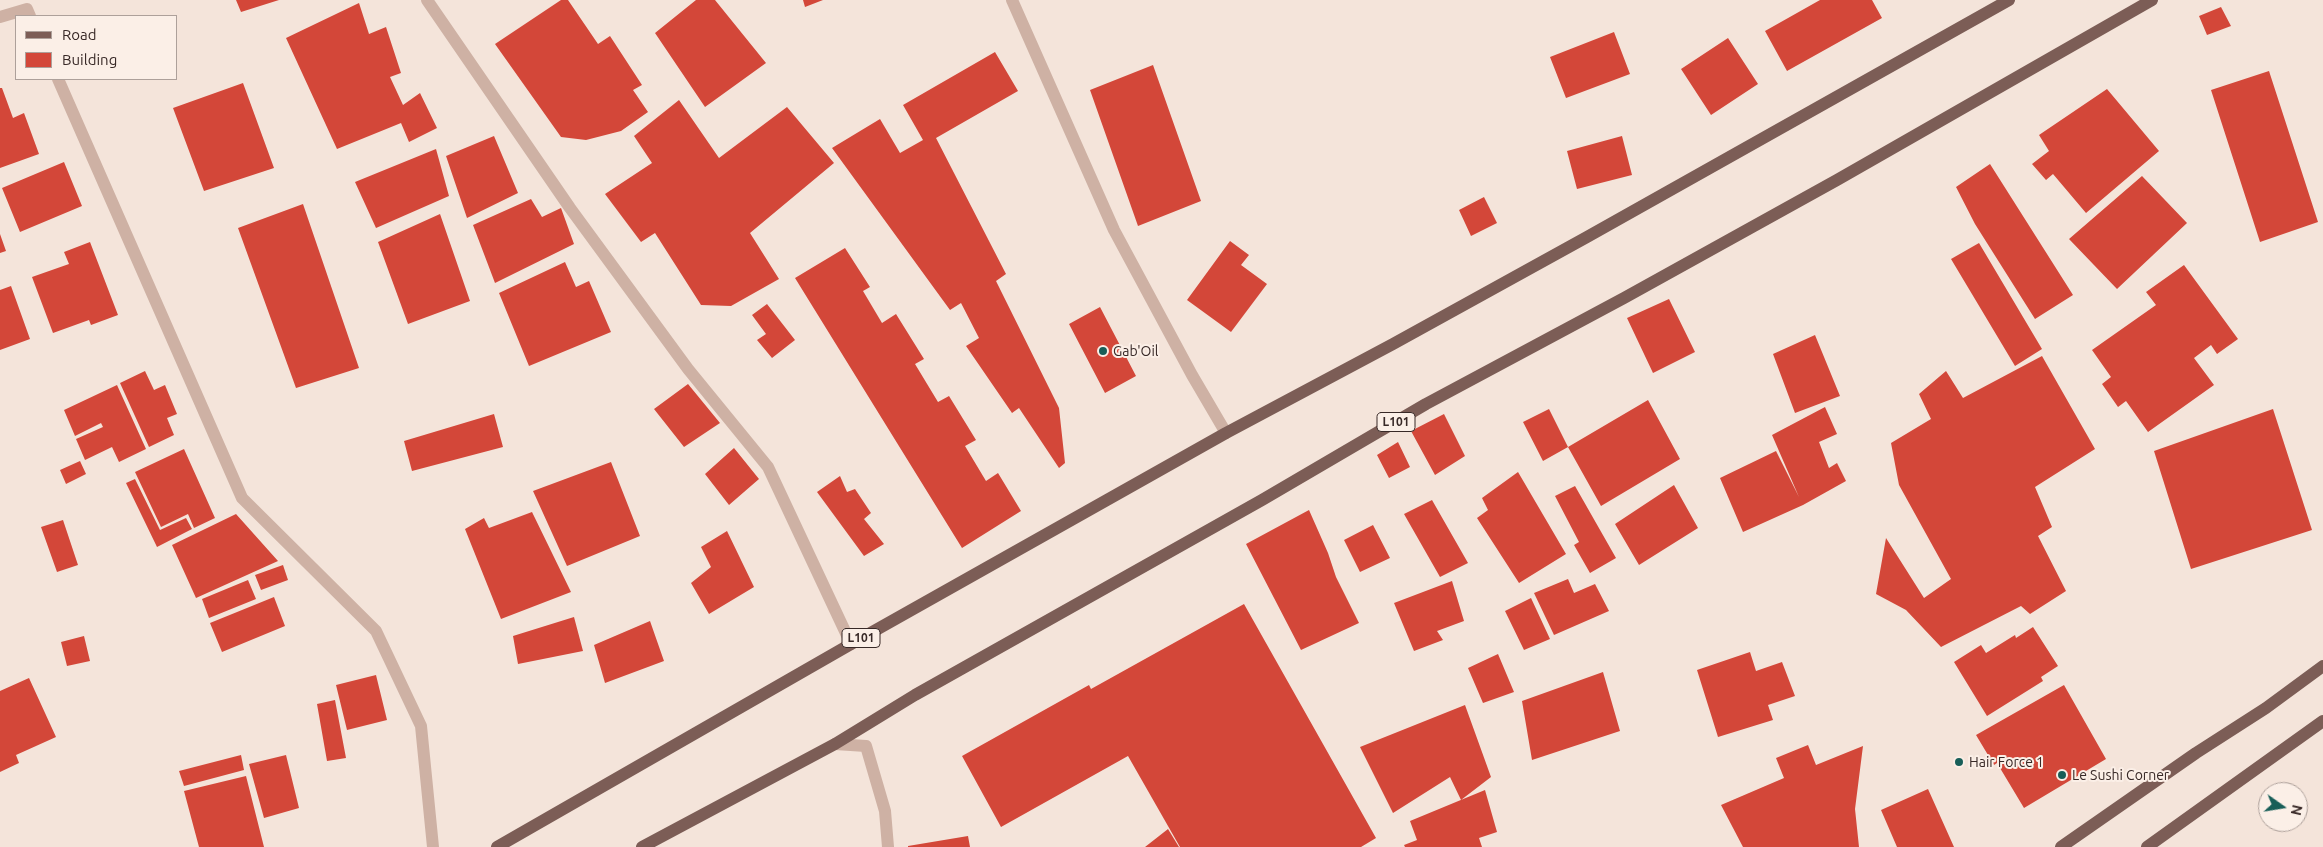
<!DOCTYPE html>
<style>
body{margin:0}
#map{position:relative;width:2323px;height:847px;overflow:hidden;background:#f4e4da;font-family:Ubuntu,sans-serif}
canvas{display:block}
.legend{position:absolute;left:15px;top:15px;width:162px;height:65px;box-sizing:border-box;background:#fbefe7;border:1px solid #ada09a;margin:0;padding:6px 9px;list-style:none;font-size:15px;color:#382927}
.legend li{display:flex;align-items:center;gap:10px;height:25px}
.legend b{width:25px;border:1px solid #ada09a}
.north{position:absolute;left:2258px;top:782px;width:50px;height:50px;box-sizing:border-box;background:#fbefe7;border:1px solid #ada09a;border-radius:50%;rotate:103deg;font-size:14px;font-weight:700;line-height:20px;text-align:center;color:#382927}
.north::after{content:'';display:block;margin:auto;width:18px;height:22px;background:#185e58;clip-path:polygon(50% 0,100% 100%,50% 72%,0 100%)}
</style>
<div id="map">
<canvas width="2323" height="847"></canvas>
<ul class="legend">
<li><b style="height:6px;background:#7c5d56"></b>Road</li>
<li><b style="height:14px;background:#d34739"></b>Building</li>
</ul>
<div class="north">N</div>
</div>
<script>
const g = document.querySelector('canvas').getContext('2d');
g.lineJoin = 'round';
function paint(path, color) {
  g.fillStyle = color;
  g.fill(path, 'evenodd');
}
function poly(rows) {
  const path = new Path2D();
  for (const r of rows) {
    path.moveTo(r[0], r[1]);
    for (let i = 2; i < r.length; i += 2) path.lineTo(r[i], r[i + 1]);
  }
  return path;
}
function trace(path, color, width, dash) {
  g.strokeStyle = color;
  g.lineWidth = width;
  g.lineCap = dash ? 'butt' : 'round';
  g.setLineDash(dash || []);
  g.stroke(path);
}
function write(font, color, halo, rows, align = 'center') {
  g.font = font + ' Ubuntu,sans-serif';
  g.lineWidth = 4;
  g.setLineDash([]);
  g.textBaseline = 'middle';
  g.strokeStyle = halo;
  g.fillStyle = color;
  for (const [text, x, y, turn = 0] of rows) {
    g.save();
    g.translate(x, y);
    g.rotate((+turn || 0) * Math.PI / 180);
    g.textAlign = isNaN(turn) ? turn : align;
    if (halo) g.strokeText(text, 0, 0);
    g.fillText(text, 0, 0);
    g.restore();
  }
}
paint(poly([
 [236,0,279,0,241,12],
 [561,0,568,0,598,44,610,36,642,85,633,90,648,112,621,131,586,140,561,137,495,44],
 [696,0,715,0,766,63,705,107,655,33],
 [803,0,823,0,805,7],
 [1820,0,1872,0,1882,18,1787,71,1765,31],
 [359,3,369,34,386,27,401,73,390,77,403,105,420,93,437,128,409,142,401,123,337,149,286,38],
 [2221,7,2231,26,2207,35,2199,16],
 [1614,32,1630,74,1566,98,1550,57],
 [1728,38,1758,84,1711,115,1681,69],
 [995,52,1018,91,936,138,1006,274,996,281,1059,408,1065,463,1059,468,1019,408,1012,413,966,346,979,338,961,303,950,310,832,148,880,119,900,153,923,140,903,105],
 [1153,65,1201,201,1138,226,1090,90],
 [2269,71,2318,222,2260,242,2211,90],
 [243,83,274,168,204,191,173,108],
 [0,88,2,88,13,118,24,113,39,154,0,168],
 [2107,89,2159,151,2086,213,2053,174,2046,180,2032,164,2049,151,2039,135],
 [679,100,719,158,787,107,834,163,750,233,779,279,731,306,701,305,655,233,641,242,605,194,652,163,634,136],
 [494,136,518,193,467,218,446,156],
 [1622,136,1632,175,1577,189,1567,151],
 [436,149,449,196,376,228,355,182],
 [64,162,82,206,20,232,2,188],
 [1990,164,2073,295,2035,319,1975,224,1956,187],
 [2142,176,2187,223,2117,289,2069,239],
 [1484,197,1497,223,1471,236,1459,210],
 [531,199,542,217,561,208,574,244,495,283,473,225],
 [303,204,359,368,296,388,238,228],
 [440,214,470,301,408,324,378,242],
 [0,234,6,251,0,253],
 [1230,241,1249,255,1241,265,1267,284,1231,332,1187,300],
 [90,242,118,315,91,325,89,320,53,333,32,277,69,264,64,252],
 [1979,243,2042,349,2015,366,1951,259],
 [845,248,870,287,863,291,882,323,896,314,924,359,915,364,938,402,949,396,976,440,965,446,986,481,998,473,1021,511,962,548,795,278],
 [565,262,576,287,589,281,611,332,529,366,499,293],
 [2184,265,2238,339,2217,354,2211,345,2194,358,2214,385,2148,432,2126,401,2118,407,2102,384,2111,377,2092,350,2156,305,2146,292],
 [11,286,30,339,0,350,0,290],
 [1669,299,1695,352,1653,373,1627,318],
 [767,304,795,340,772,358,757,340,766,334,752,315],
 [1100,307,1136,376,1105,393,1069,324],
 [1815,335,1840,396,1795,413,1773,354],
 [2042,356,2095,449,2035,487,2052,527,2038,536,2066,591,2030,614,2021,606,1941,647,1906,610,1876,594,1886,538,1924,598,1951,579,1899,485,1891,443,1931,419,1919,394,1946,371,1963,398],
 [145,371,154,390,165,385,177,414,167,418,174,435,149,447,120,383],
 [688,384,720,423,684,447,654,409],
 [117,385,146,449,119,462,112,447,85,460,76,439,103,427,101,423,75,436,64,410],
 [1648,400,1680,459,1601,506,1568,447],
 [1825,407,1837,434,1819,442,1829,468,1837,463,1846,481,1803,505,1743,532,1720,478,1776,451,1799,497,1772,435],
 [1549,409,1568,447,1543,461,1523,422],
 [2273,409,2312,530,2191,569,2154,451],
 [494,414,503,447,412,471,404,441],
 [1444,414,1465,456,1435,475,1411,431],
 [1398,442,1410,467,1389,478,1377,455],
 [734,448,759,479,729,505,705,474],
 [184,449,215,518,194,528,188,514,161,527,135,472],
 [80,461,86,474,66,484,60,470],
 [611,462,640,536,567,566,533,491],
 [1518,472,1566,554,1519,583,1477,518,1488,510,1482,498],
 [840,476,847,492,855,489,871,513,864,519,884,544,864,556,817,492],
 [135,479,160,530,186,518,192,529,157,547,126,483],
 [1674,485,1698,528,1639,565,1615,524],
 [1575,486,1616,558,1590,573,1574,545,1579,542,1555,496],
 [1432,500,1468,563,1440,577,1404,514],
 [1309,510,1328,553,1336,577,1359,623,1301,650,1246,544],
 [532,512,571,592,501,619,465,529,484,518,489,528],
 [236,514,278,561,196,598,172,545],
 [63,520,78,565,57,572,41,527],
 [1373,525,1390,558,1360,572,1344,540],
 [727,531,754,587,709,614,691,583,711,567,701,547],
 [283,565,288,580,261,590,255,575],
 [1568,579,1574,593,1595,584,1609,611,1554,635,1534,593],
 [248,580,256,599,209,618,202,599],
 [1452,581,1464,621,1437,631,1443,640,1414,651,1394,603],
 [274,597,285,626,222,652,210,623],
 [1531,598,1550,639,1524,650,1505,611],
 [1244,604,1376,838,1361,847,1180,847,1128,756,1001,827,962,756,1089,685,1091,689],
 [574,617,583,651,518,664,513,636],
 [650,621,664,661,605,683,594,645],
 [2033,627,2058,666,2041,677,2043,681,1987,716,1954,662,1981,645,1986,653,2015,635,2016,638],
 [84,636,90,661,67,666,61,642],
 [1750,652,1756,671,1782,662,1795,696,1768,705,1773,720,1718,737,1697,670],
 [1498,654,1514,692,1483,703,1468,668],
 [1603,672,1620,731,1532,760,1522,701],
 [376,675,387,720,347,730,336,685],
 [29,678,56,737,16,755,19,763,0,772,0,691],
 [2064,685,2106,759,2024,808,1997,763,1994,765,1976,735],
 [335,700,346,758,327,761,317,704],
 [1465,705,1491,777,1461,800,1450,777,1393,813,1360,747],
 [1808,745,1816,765,1863,746,1855,809,1859,847,1743,847,1721,805,1784,778,1776,758],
 [241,755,244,770,184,786,179,771],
 [286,755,299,808,264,818,249,764],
 [246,776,264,847,199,847,184,791],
 [1928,789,1954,847,1897,847,1881,810],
 [1485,790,1497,832,1479,838,1482,847,1405,847,1404,845,1417,840,1410,821],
 [1168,829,1179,847,1145,847],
 [968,836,970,847,908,847,908,846]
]), '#d34739');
trace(poly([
 [427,0,570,208,688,369,768,467,851,644],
 [1012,0,1114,230,1192,375,1226,433],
 [0,17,27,9,30,16],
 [58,79,242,498,376,631,421,726,433,847],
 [835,744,866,746,885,811,888,847]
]), '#ceb1a4', 12);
trace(poly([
 [497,847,851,644,1226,433,1393,344,1587,237,2009,0],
 [642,847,835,744,915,695,1262,500,1426,404,1624,298,1837,180,2152,0],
 [2061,847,2196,753,2266,708,2323,666],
 [2147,847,2323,721]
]), '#7c5d56', 12);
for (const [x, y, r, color] of [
 [1103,351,5,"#185e58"],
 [1959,762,5,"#185e58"],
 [2062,775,5,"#185e58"]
]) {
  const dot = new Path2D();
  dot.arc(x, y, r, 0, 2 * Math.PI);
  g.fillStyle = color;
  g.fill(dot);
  trace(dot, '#fbefe7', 2);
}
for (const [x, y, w] of [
 [1396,422,38],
 [861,638,38]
]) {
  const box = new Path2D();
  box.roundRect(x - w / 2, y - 9.5, w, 19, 4);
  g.fillStyle = '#fbefe7';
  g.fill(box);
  trace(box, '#382927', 1);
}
write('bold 12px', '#382927', null, [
 ["L101",1396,422],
 ["L101",861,638]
]);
write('14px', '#382927', '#fbefe7', [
 ["Gab'Oil",1113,351],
 ["Hair Force 1",1969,762],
 ["Le Sushi Corner",2072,775]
], 'left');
</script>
